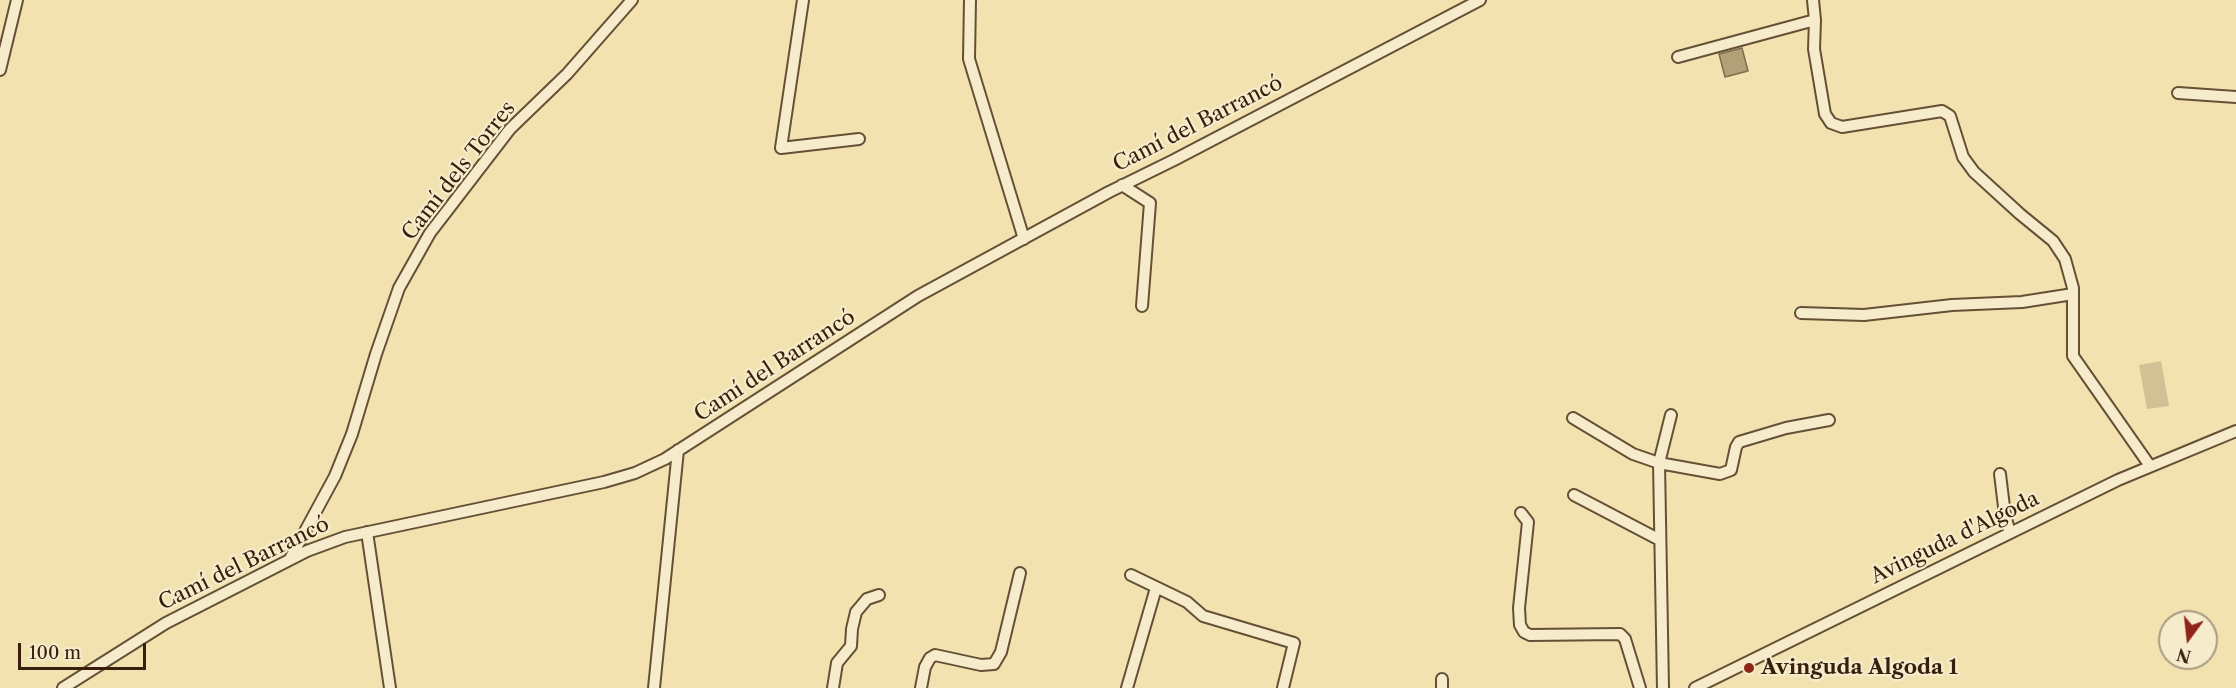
<!DOCTYPE html>
<meta charset="utf-8">
<style>
body{margin:0}
#map{position:relative;width:2236px;height:688px;overflow:hidden;background:#f1e2b0;font-family:"Libre Caslon Text",serif}
canvas{display:block}
.north{position:absolute;left:2158px;top:610px;width:60px;height:60px;box-sizing:border-box;background:#f6eccc;border:2px solid #aa9a7f;border-radius:50%;rotate:195deg;font-size:16px;font-weight:700;line-height:24px;text-align:center;color:#371f0c}
.north::after{content:'';display:block;margin:auto;width:21px;height:27px;background:#8f2418;clip-path:polygon(50% 0,100% 100%,50% 72%,0 100%)}
.scale{position:absolute;left:18px;top:643px;width:128px;height:27px;box-sizing:border-box;border:3px solid #371f0c;border-top:0;padding-left:8px;font-size:18px;line-height:21px;white-space:nowrap;color:#371f0c;-webkit-text-stroke:4px #f6eccc;paint-order:stroke}
</style>
<div id="map">
<canvas width="2236" height="688"></canvas>
<div class="north">N</div>
<div class="scale">100 m</div>
</div>
<script>
const g = document.querySelector('canvas').getContext('2d');
g.lineJoin = 'round';
function paint(path, color) {
  g.fillStyle = color;
  g.fill(path, 'evenodd');
}
function poly(rows) {
  const path = new Path2D();
  for (const r of rows) {
    path.moveTo(r[0], r[1]);
    for (let i = 2; i < r.length; i += 2) path.lineTo(r[i], r[i + 1]);
  }
  return path;
}
function trace(path, color, width, dash) {
  g.strokeStyle = color;
  g.lineWidth = width;
  g.lineCap = dash ? 'butt' : 'round';
  g.setLineDash(dash || []);
  g.stroke(path);
}
function write(font, color, halo, rows, align = 'center') {
  g.font = font + ' "Libre Caslon Text",serif';
  g.lineWidth = 4.5;
  g.setLineDash([]);
  g.textBaseline = 'middle';
  g.strokeStyle = halo;
  g.fillStyle = color;
  for (const [text, x, y, turn = 0] of rows) {
    g.save();
    g.translate(x, y);
    g.rotate((+turn || 0) * Math.PI / 180);
    g.textAlign = isNaN(turn) ? turn : align;
    if (halo) g.strokeText(text, 0, 0);
    g.fillText(text, 0, 0);
    g.restore();
  }
}
paint(poly([
 [2161,361,2169,406,2147,409,2139,365]
]), '#d1c194');
const water = poly([
 [1742,48,1748,71,1725,77,1719,54,1742,48]
]);
paint(water, '#b2a078');
trace(water, '#816c4d', 1.5);
const minor = poly([
 [803,0,781,148,859,139],
 [970,0,969,59,1024,239],
 [1813,0,1815,20,1814,49,1825,114,1831,123,1842,127,1942,111,1950,116,1963,157,1974,172,2020,214,2053,241,2065,259,2073,288,2073,356,2150,466],
 [1678,57,1815,20],
 [0,70,17,0],
 [2178,93,2236,97],
 [1122,185,1150,203,1142,306],
 [1801,313,1864,315,1952,305,2022,302,2073,294],
 [1573,418,1633,454,1659,463,1720,474,1731,470,1736,447,1739,442,1786,428,1829,420],
 [2000,474,2005,515,2010,533],
 [1574,495,1658,539],
 [1521,513,1528,522,1519,608,1520,625,1524,632,1530,635,1620,634,1625,639,1640,688],
 [367,532,390,688],
 [290,559,335,476,352,434,376,354,399,288,430,233,510,129,567,74,632,0],
 [1131,575,1187,602,1203,616,1294,643,1283,688],
 [1442,679,1442,688],
 [63,688,166,623,307,551,345,537,604,482,635,473,665,459,918,296,1109,192,1174,160,1480,0],
 [654,688,678,450],
 [833,688,837,663,851,646,852,629,856,612,867,599,879,595],
 [921,688,925,667,930,658,935,655,981,665,994,664,1001,652,1020,573],
 [1127,688,1156,588],
 [1663,688,1659,463,1671,415],
 [1695,688,2118,480,2236,431]
]);
trace(minor, '#665035', 14);
trace(minor, '#f6eccc', 10);
for (const [x, y, r, color] of [
 [1749,668,6,"#8f2418"]
]) {
  const dot = new Path2D();
  dot.arc(x, y, r, 0, 2 * Math.PI);
  g.fillStyle = color;
  g.fill(dot);
  trace(dot, '#f6eccc', 2);
}
write('21px', '#371f0c', '#f6eccc', [
 ["Camí del Barrancó",1198,124,-27],
 ["Camí dels Torres",459,171,-52],
 ["Camí del Barrancó",775,366,-33],
 ["Avinguda d'Algoda",1955,538,-26],
 ["Camí del Barrancó",244,564,-26]
]);
write('bold 21px', '#371f0c', '#f6eccc', [
 ["Avinguda Algoda 1",1761,668]
], 'left');
</script>
